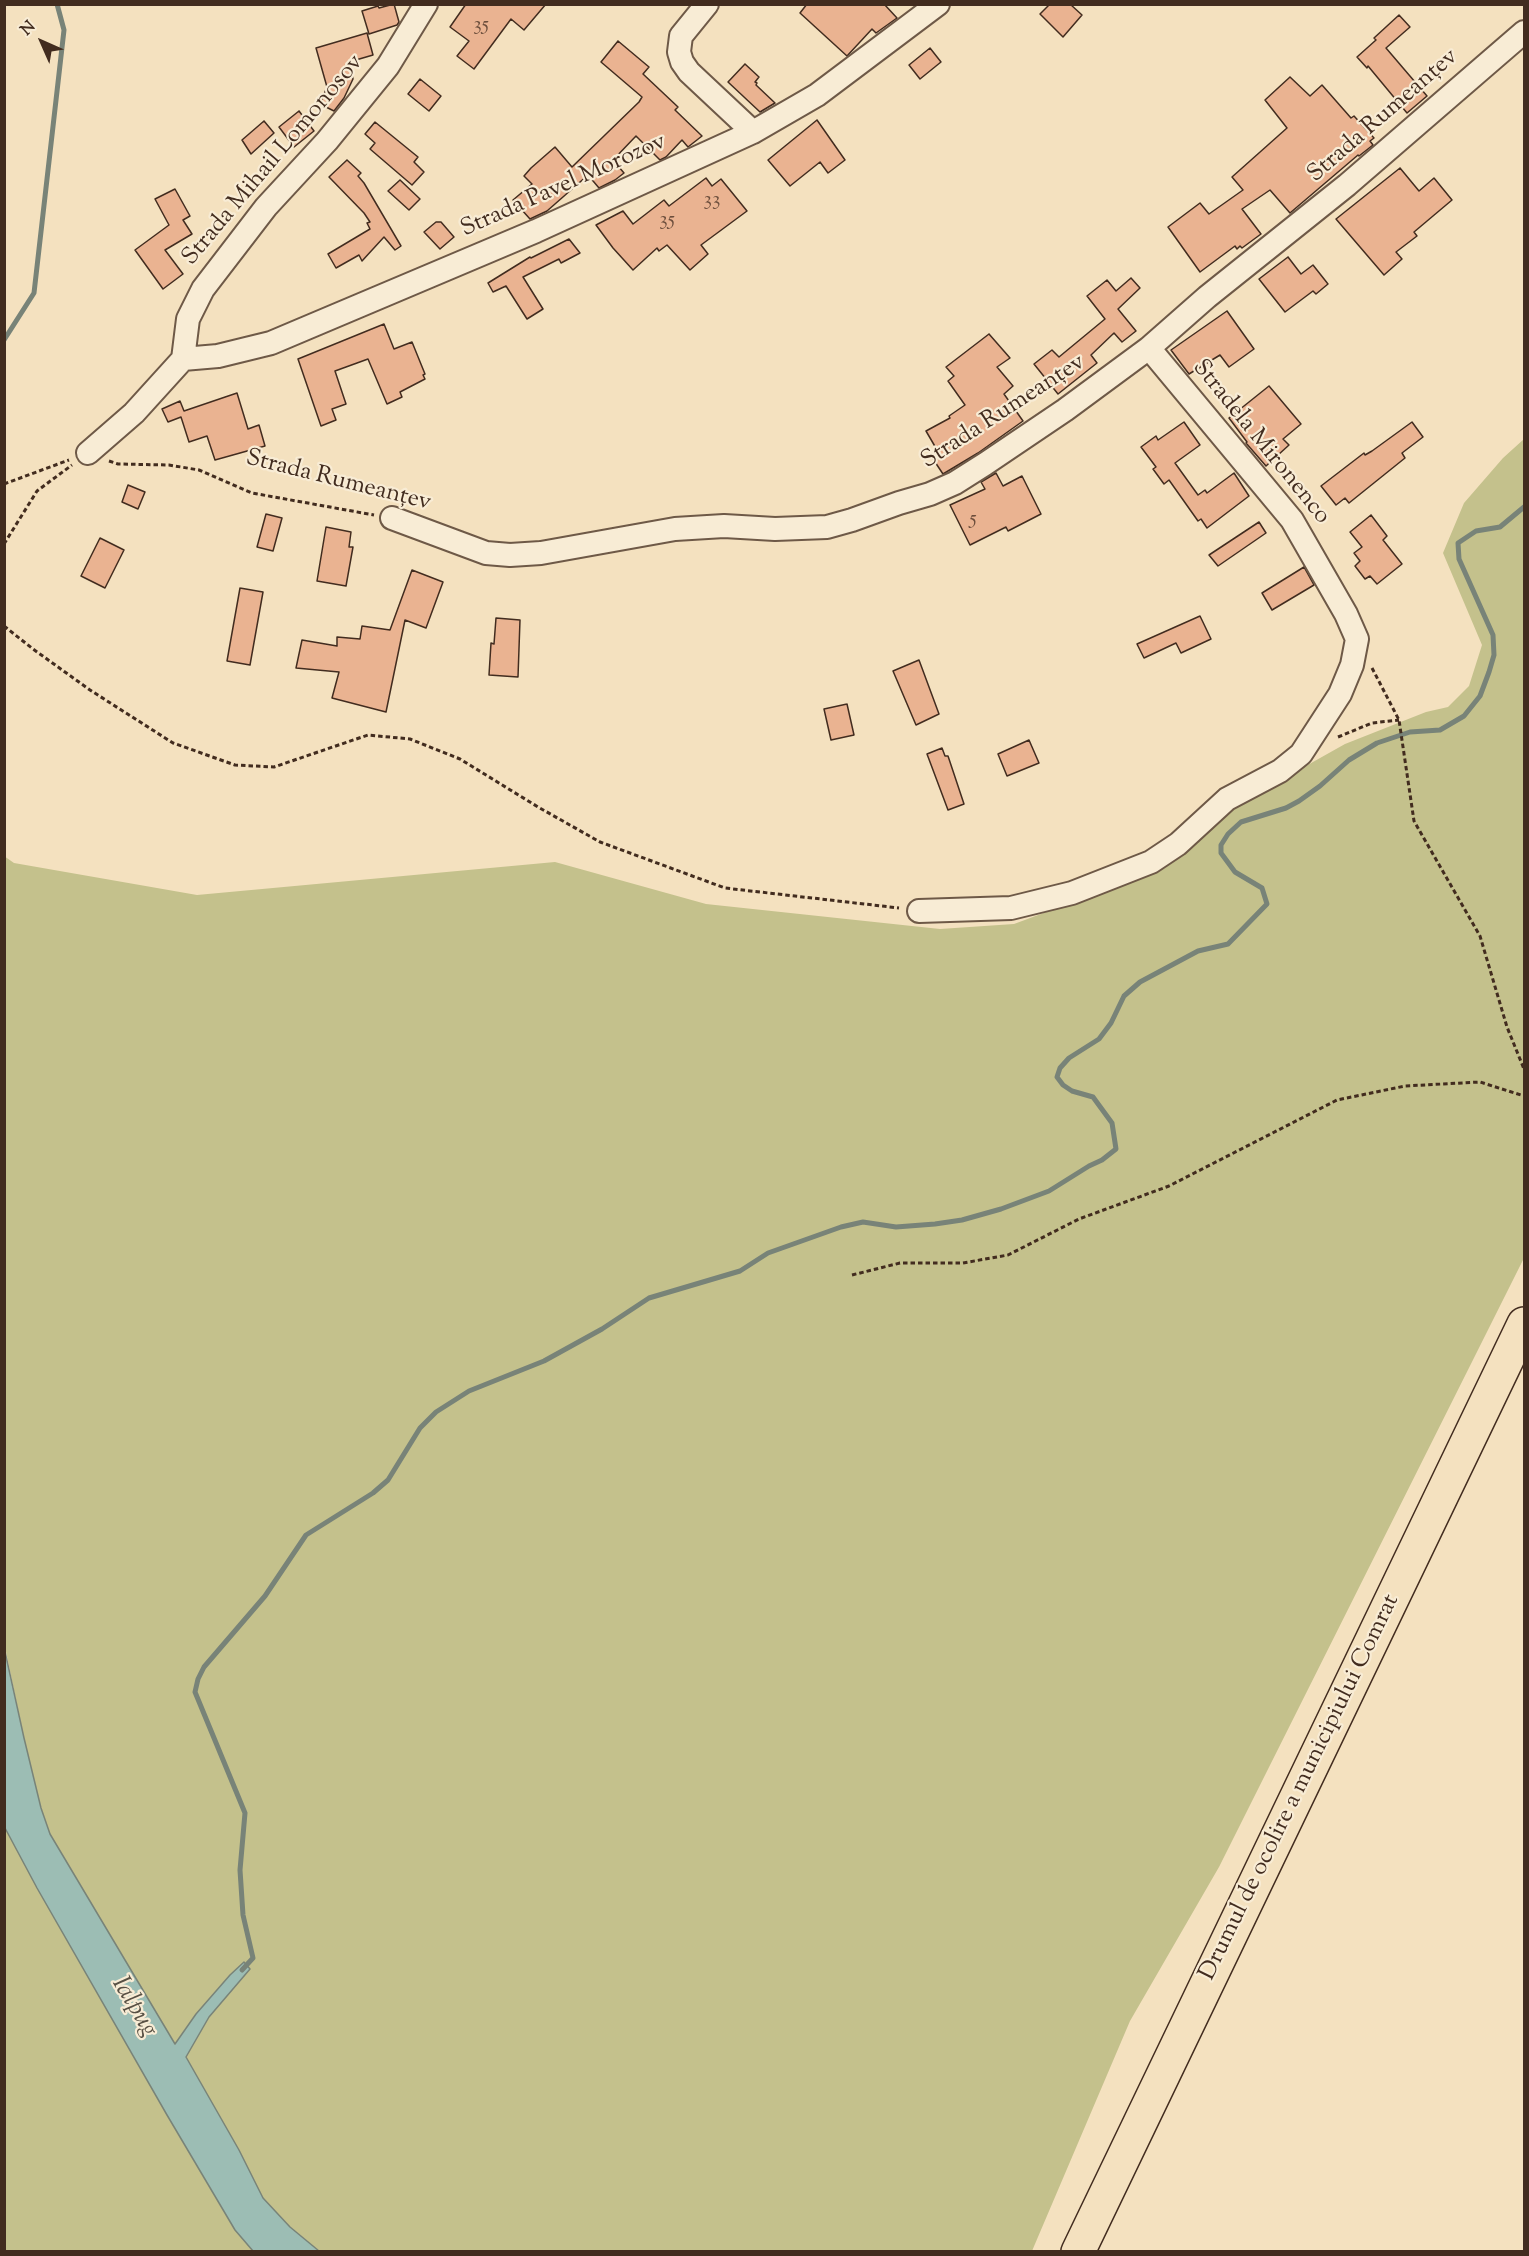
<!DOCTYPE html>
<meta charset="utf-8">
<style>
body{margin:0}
#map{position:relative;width:1529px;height:2256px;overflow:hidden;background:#f4e1bf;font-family:"Sorts Mill Goudy",serif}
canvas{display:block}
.frame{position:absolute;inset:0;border:6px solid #422c1f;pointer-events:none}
.north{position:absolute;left:12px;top:12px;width:60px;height:60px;-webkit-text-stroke:4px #f8ecd5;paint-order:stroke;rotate:315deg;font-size:16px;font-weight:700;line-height:24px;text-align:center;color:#422c1f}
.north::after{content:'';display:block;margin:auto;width:21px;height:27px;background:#422c1f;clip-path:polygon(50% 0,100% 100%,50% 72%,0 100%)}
</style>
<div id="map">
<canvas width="1529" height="2256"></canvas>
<div class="frame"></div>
<div class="north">N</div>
</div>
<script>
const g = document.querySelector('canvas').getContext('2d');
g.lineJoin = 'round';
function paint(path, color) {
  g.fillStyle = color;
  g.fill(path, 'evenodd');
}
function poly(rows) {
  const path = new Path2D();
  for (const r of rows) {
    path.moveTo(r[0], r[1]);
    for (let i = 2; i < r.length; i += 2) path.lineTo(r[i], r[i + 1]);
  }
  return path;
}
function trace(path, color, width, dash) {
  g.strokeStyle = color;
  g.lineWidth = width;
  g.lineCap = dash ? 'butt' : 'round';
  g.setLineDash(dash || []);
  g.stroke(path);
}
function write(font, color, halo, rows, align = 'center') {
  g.font = font + ' "Sorts Mill Goudy",serif';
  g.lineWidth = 4.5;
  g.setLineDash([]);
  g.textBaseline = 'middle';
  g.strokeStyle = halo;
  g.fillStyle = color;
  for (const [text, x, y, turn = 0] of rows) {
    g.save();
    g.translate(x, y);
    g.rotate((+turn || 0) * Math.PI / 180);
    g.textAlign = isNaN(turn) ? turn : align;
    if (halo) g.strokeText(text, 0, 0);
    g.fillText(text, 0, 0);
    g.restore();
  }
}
paint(poly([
 [1524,439,1524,1258,1219,1867,1130,2021,1032,2251,319,2251,290,2227,263,2198,239,2150,186,2057,209,2017,249,1969,230,1975,196,2014,175,2044,50,1834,41,1808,24,1738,5,1647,4,856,14,863,197,895,555,862,706,904,940,929,1014,924,1165,868,1225,813,1272,785,1345,744,1426,712,1448,707,1469,686,1482,645,1443,553,1464,503,1503,458],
 [4,1824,37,1888,167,2115,235,2230,253,2251,5,2251]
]), '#c4c18c');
const water = poly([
 [4,1647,24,1738,41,1808,50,1834,175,2044,196,2014,230,1975,244,1962,250,1969,209,2017,186,2057,239,2150,263,2198,290,2227,319,2251,253,2251,235,2230,167,2115,37,1888,5,1828,4,1647]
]);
paint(water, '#9cbdb4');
trace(water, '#788378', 1.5);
trace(poly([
 [4,340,34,293,64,30,57,4],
 [242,1970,253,1958,243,1915,240,1870,245,1813,195,1692,198,1679,204,1667,265,1596,306,1535,373,1493,388,1480,420,1428,436,1412,469,1391,544,1361,602,1329,649,1298,740,1271,768,1253,841,1227,863,1222,896,1227,935,1224,962,1220,1001,1209,1049,1191,1089,1166,1102,1160,1116,1149,1112,1123,1093,1097,1072,1091,1063,1085,1057,1077,1060,1068,1069,1058,1099,1039,1111,1023,1124,996,1140,982,1198,951,1228,944,1267,904,1262,888,1235,872,1221,853,1221,845,1228,834,1241,822,1286,808,1299,801,1320,786,1349,760,1377,743,1410,732,1440,730,1464,716,1480,696,1489,672,1494,655,1493,635,1459,559,1458,543,1476,531,1500,527,1524,507]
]), '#788378', 5);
const building = poly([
 [394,4,399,22,397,25,369,34,362,11,378,6,379,8,394,4],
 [466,4,546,4,524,30,511,19,474,69,457,56,469,41,450,27,466,4],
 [807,4,884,4,897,18,876,33,872,29,847,56,800,13,807,4],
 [1050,4,1070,4,1082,15,1063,37,1040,14,1050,4],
 [1399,15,1410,27,1386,48,1427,96,1407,113,1368,66,1367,68,1357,57,1376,40,1374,38,1399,15],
 [367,33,373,55,349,62,353,79,344,98,334,111,320,104,327,87,316,48,367,33],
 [618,41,649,67,643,74,678,107,675,110,702,136,688,147,682,140,666,157,660,160,636,136,613,160,624,173,615,180,599,188,588,175,547,211,530,219,513,200,532,184,524,176,531,168,555,147,572,167,639,102,642,97,601,62,618,41],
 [930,48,941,62,920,79,909,65,930,48],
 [745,64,759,77,755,82,757,83,756,85,775,103,760,112,728,82,745,64],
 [1290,77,1310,96,1322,85,1351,118,1354,116,1374,138,1370,141,1373,145,1359,156,1358,155,1290,213,1270,190,1242,209,1261,234,1242,248,1240,246,1237,249,1235,246,1200,272,1168,227,1200,203,1209,214,1243,190,1232,177,1287,128,1265,100,1290,77],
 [420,79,441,96,429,111,408,94,420,79],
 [299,111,314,131,294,147,279,127,299,111],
 [817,120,845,160,828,173,820,162,790,186,768,160,817,120],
 [264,121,274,133,251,154,242,140,264,121],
 [375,122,418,157,414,162,424,172,412,185,370,149,375,143,365,134,375,122],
 [347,160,361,173,358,176,364,183,401,246,395,250,384,237,362,261,359,255,336,268,328,254,370,229,367,223,370,222,364,213,329,177,347,160],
 [1400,168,1419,191,1434,178,1452,200,1414,232,1417,236,1396,252,1402,259,1384,275,1336,219,1400,168],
 [706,178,712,186,721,179,747,211,701,245,708,254,690,270,667,245,659,251,657,248,633,270,613,248,596,225,623,211,633,224,664,200,669,206,706,178],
 [400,180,420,199,409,210,388,191,400,180],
 [175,189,190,216,183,220,192,234,165,250,183,274,163,289,135,250,169,225,155,199,175,189],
 [436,222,441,222,454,237,440,249,424,232,436,222],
 [569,239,580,253,561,263,559,259,523,277,543,309,527,319,506,286,493,292,488,283,530,257,531,258,569,239],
 [1288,257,1301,274,1313,265,1328,284,1316,294,1313,291,1285,312,1259,279,1288,257],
 [1131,278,1140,288,1118,309,1136,331,1122,342,1114,333,1091,355,1097,363,1058,394,1034,364,1052,350,1059,357,1105,319,1087,296,1107,280,1116,291,1131,278],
 [1227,311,1254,349,1229,367,1220,355,1189,374,1171,350,1227,311],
 [384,324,394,349,412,342,425,374,423,375,425,379,400,392,402,397,387,404,368,359,335,371,346,404,332,409,336,420,321,426,298,359,384,324],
 [989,334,1010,358,997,367,1013,386,1004,394,1023,421,978,453,943,474,933,459,940,455,926,431,950,418,949,416,965,405,948,381,954,376,946,367,989,334],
 [1269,386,1301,424,1283,439,1289,445,1266,466,1246,443,1247,442,1229,418,1269,386],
 [237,393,248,429,259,425,265,446,215,460,207,436,189,442,181,417,168,422,162,409,180,401,184,411,237,393],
 [1184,422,1200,445,1175,463,1198,495,1205,490,1207,493,1234,473,1249,496,1207,528,1201,519,1198,521,1169,480,1164,484,1153,469,1156,467,1141,447,1156,436,1158,440,1184,422],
 [1412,422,1423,437,1402,453,1405,458,1349,503,1345,498,1336,505,1321,486,1364,453,1365,455,1372,451,1412,422],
 [996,473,1003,486,1022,476,1041,514,1008,531,1006,527,970,545,950,505,985,489,981,482,996,473],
 [128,485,145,492,138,509,122,502,128,485],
 [266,514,282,518,273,551,257,547,266,514],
 [1371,515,1387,536,1383,540,1402,564,1377,584,1370,576,1365,579,1355,566,1360,561,1354,553,1362,547,1350,532,1371,515],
 [1259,522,1266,533,1218,566,1209,555,1259,522],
 [326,527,351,532,349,547,353,547,346,586,317,581,326,527],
 [100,538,124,550,105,588,81,576,100,538],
 [1304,567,1314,585,1272,610,1262,593,1304,567],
 [412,570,443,582,426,628,405,620,386,712,332,698,339,672,296,668,302,640,337,646,337,637,360,639,362,626,390,630,412,570],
 [240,588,263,592,250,665,227,661,240,588],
 [1200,616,1211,639,1181,653,1176,643,1144,658,1137,644,1200,616],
 [496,618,520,620,518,677,489,675,491,643,494,644,496,618],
 [919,660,939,714,916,725,893,671,919,660],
 [847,704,854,735,831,740,824,709,847,704],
 [1029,740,1039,763,1007,776,998,754,1029,740],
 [942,748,945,756,948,756,964,804,948,810,927,754,942,748]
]);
paint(building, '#eab391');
trace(building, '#422c1f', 1.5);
const minor = poly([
 [707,4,681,36,679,52,682,62,689,72,753,132],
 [183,359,218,356,271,343,536,231,753,132,817,95,938,4],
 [183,359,188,319,203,289,266,207,327,141,388,66,426,4],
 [88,453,134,413,183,359],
 [392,518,486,553,510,555,541,553,675,529,724,526,775,529,827,527,852,520,899,503,930,494,955,483,985,464,1065,410,1149,348,1207,297,1347,185,1524,32],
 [919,911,1011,908,1072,893,1151,862,1178,844,1227,799,1280,771,1301,754,1340,694,1352,665,1357,639,1346,614,1292,520,1149,348]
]);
const highway = poly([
 [1078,2252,1524,1324]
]);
trace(minor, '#6e5947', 26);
trace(highway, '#422c1f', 36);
trace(poly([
 [109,461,118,464,169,465,199,470,252,493,374,515],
 [4,484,69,460],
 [4,544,37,491,72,465],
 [4,626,33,649,90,690,173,743,235,765,274,767,368,735,410,739,460,759,538,807,600,842,725,888,899,908],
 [1372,668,1399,720,1414,821,1480,936,1507,1027,1524,1069],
 [1338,737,1372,723,1399,720],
 [852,1275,900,1263,963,1263,1008,1255,1079,1219,1169,1186,1337,1100,1405,1086,1480,1082,1524,1096]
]), '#422c1f', 3, [4.5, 3]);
trace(minor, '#f8ecd5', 22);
trace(highway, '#f4e1bf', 33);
write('21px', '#6c4e3c', null, [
 ["35",481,26],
 ["33",712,201],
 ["35",667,221],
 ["5",973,520]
]);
write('24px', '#422c1f', '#f8ecd5', [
 ["Strada Rumeanțev",1384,117,-41],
 ["Strada Mihail Lomonosov",274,161,-50],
 ["Strada Pavel Morozov",564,187,-24],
 ["Strada Rumeanțev",1004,413,-33],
 ["Stradela Mironenco",1260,443,51],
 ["Strada Rumeanțev",338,482,14],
 ["Drumul de ocolire a municipiului Comrat",1301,1788,-64]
]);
write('italic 26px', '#585044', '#f8ecd5', [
 ["Ialpug",133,2008,59]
]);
</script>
